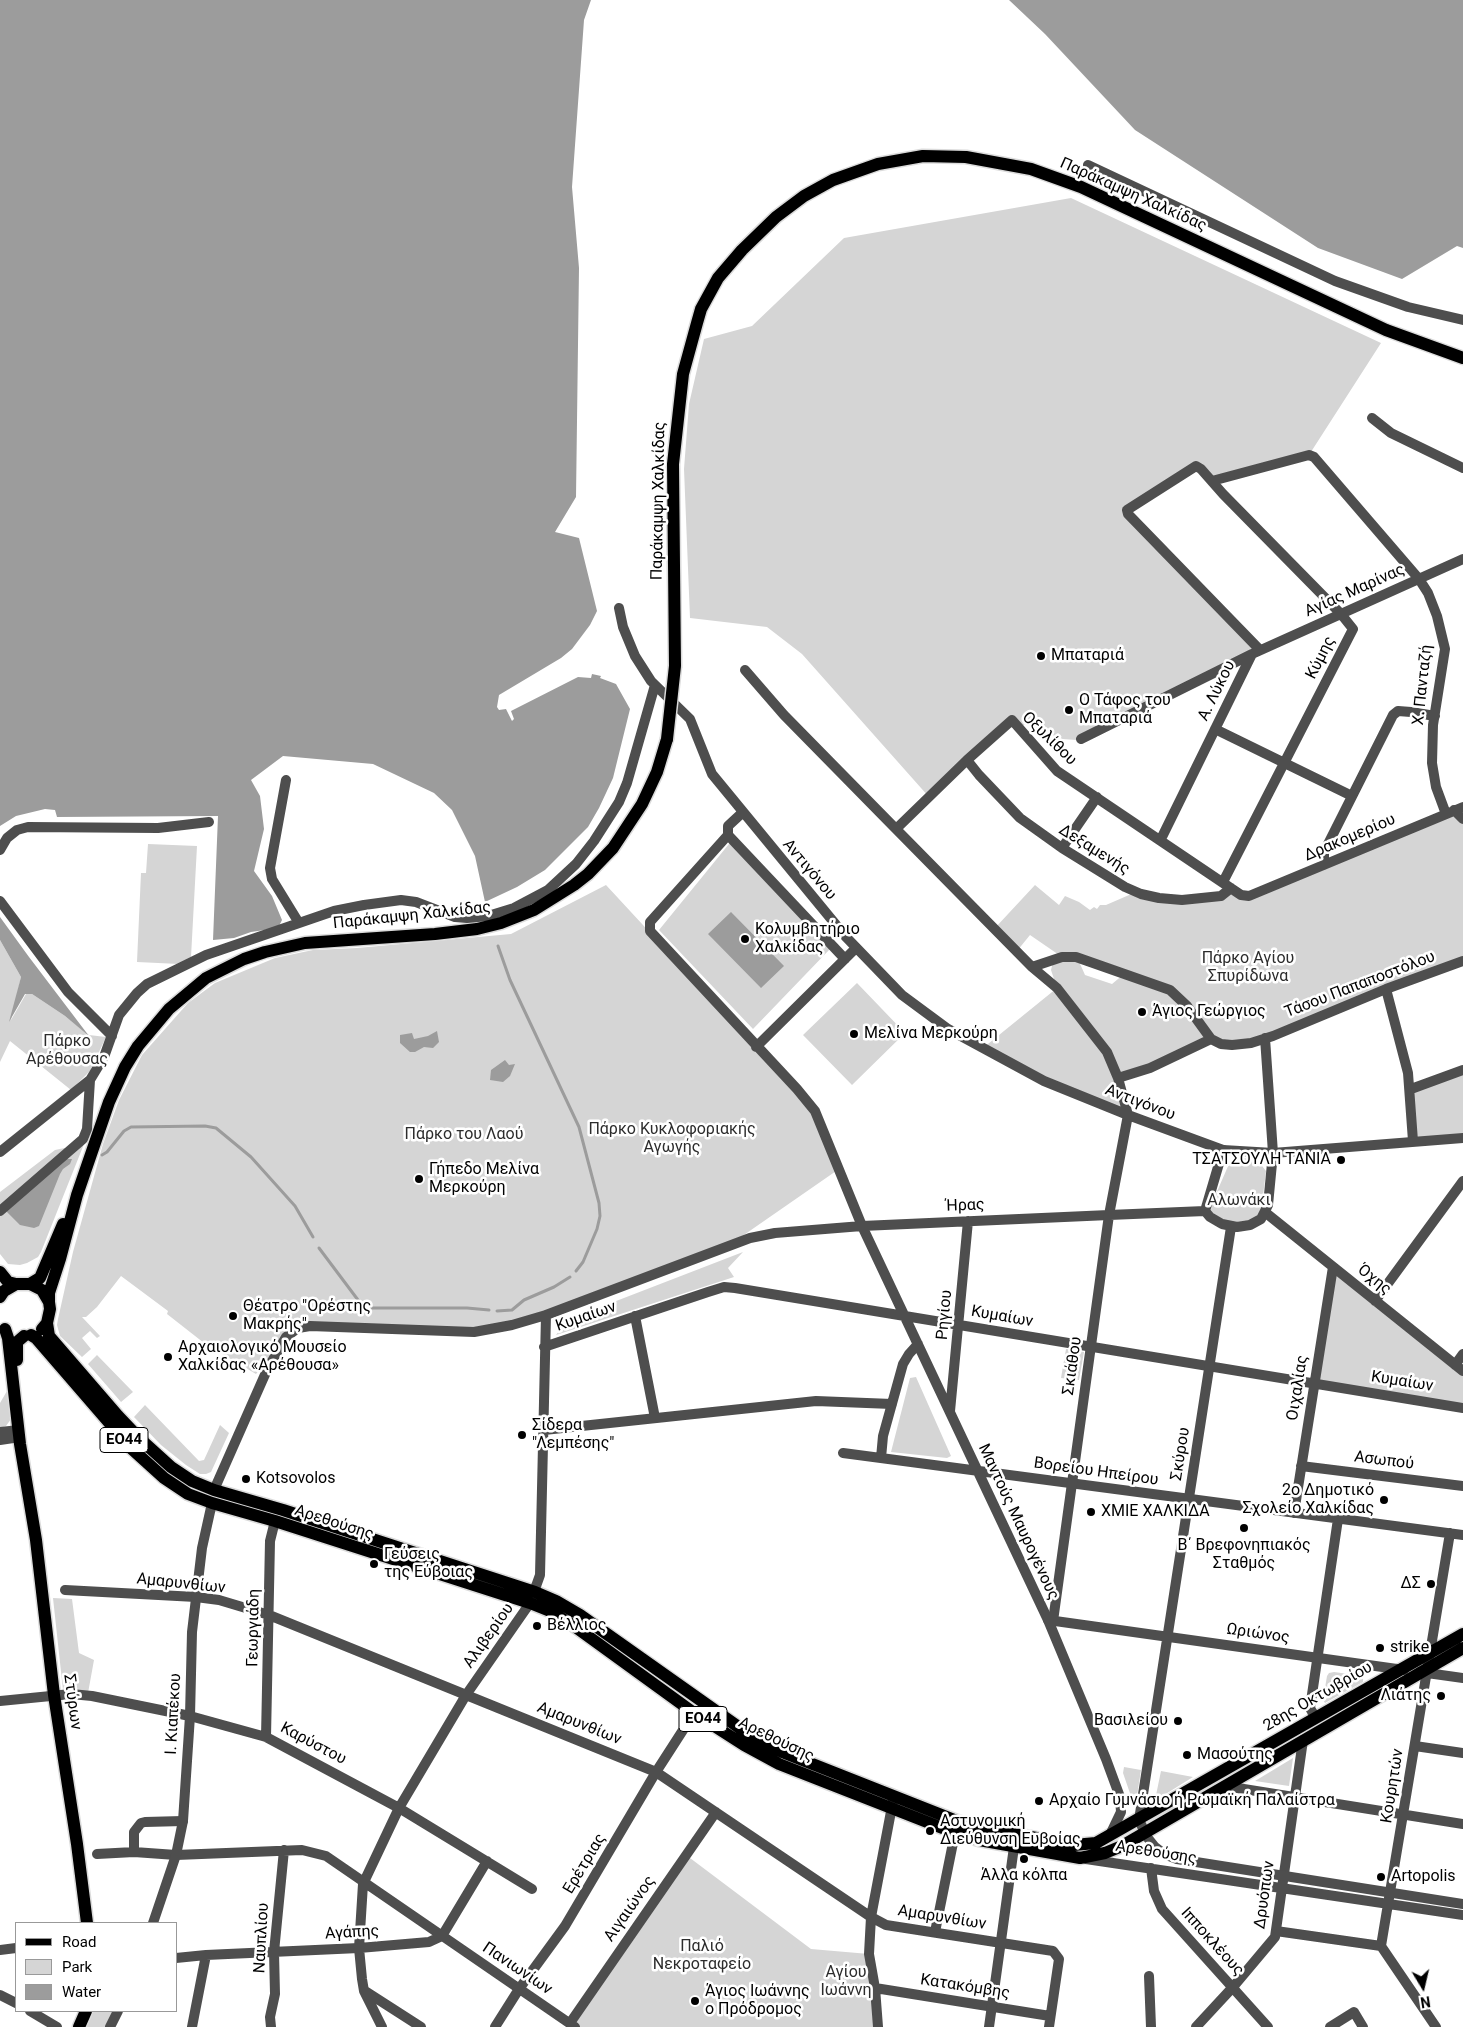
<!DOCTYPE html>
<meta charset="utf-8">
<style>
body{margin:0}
#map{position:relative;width:1463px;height:2027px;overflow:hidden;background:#fff;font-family:Roboto,sans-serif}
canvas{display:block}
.legend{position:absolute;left:15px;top:1922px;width:162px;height:90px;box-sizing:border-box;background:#fff;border:1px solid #999;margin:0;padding:6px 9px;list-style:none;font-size:15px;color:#000}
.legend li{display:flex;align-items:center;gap:10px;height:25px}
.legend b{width:25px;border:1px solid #999}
.north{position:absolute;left:1398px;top:1962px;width:50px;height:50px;-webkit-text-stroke:4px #fff;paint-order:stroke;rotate:171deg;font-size:14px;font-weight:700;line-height:20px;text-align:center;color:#000}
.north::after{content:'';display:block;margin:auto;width:18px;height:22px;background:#000;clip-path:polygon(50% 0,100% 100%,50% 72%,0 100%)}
</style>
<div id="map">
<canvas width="1463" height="2027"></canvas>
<ul class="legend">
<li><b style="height:6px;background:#000"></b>Road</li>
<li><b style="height:14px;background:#d5d5d5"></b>Park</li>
<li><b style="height:14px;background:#9c9c9c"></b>Water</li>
</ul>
<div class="north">N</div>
</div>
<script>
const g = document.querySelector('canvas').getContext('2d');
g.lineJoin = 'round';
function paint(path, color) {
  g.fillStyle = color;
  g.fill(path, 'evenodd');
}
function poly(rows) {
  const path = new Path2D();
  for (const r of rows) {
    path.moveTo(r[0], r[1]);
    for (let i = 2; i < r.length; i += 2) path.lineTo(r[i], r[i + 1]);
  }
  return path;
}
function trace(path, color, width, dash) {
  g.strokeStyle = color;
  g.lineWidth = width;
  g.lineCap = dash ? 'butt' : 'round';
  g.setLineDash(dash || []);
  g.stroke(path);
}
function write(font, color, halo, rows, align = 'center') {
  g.font = font + ' Roboto,sans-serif';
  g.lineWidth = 5;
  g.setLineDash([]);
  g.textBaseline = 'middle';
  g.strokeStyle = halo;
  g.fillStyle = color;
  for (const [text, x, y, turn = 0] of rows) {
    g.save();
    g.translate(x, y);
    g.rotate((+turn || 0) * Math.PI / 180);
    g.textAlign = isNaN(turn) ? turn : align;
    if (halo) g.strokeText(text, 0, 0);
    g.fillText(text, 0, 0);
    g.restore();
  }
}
paint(poly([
 [1071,198,1381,343,1309,455,1212,481,1201,469,1127,510,1260,650,1077,740,1062,739,1035,728,1029,721,1019,729,1012,720,929,797,802,654,767,627,690,618,684,469,689,404,704,339,752,326,844,238],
 [1463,807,1463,961,1265,1038,1215,1041,1118,1078,1128,1115,983,1048,1057,988,1051,970,1053,962,1062,957,1030,935,1017,951,995,928,1035,885,1059,905,1065,896,1079,902,1090,910,1094,907,1097,909,1100,905,1106,905,1136,892,1148,895,1220,896,1231,888,1241,895],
 [1077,957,1124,974,1112,984,1085,975],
 [733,839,830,949,753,1029,659,930],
 [148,844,197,846,191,957,179,964,137,962,141,873,146,873],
 [606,885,815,1111,839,1169,728,1246,546,1315,474,1332,310,1326,286,1337,256,1374,204,1343,167,1314,168,1311,121,1276,97,1307,86,1317,82,1317,100,1336,97,1338,90,1331,82,1338,91,1349,82,1357,60,1336,57,1325,58,1319,73,1252,103,1144,119,1100,142,1055,188,1003,215,983,275,958,313,950,357,948,511,934],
 [0,940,21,977,11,1020,26,994,32,994,65,1016,89,1035,106,1037,90,1071,71,1090,10,1041,0,1062],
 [857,983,905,1033,852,1085,803,1035],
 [1463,1070,1463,1138,1413,1141,1411,1089],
 [84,1144,41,1252,38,1257,27,1263,20,1265,8,1264,0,1254,0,1192,55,1150],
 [1244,1158,1252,1159,1259,1162,1266,1171,1261,1212,1249,1223,1219,1221,1211,1210,1212,1203,1229,1164,1236,1160],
 [743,1252,728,1268,734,1277,556,1335,567,1320],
 [1333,1267,1463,1371,1463,1408,1314,1383],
 [1066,1349,1084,1352,1079,1380,1061,1378],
 [97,1355,133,1392,121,1402,88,1364],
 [916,1377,951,1456,947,1458,891,1452,910,1378],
 [7,1391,11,1419,6,1426,0,1428,0,1403],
 [145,1405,199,1461,204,1460,220,1425,229,1433,211,1472,206,1474,200,1474,186,1465,161,1445,134,1417],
 [53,1598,72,1599,79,1653,94,1660,88,1693,63,1690],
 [1334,1672,1363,1676,1363,1682,1325,1703,1323,1700,1327,1676,1329,1673],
 [1293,1758,1289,1786,1255,1781],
 [1124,1767,1141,1770,1136,1802,1133,1802,1123,1773],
 [1161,1771,1193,1777,1156,1800,1155,1800],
 [686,1855,811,1949,869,1954,878,2027,575,2027,570,2023],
 [88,2011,118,2011,110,2027,85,2027]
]), '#d5d5d5');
paint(poly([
 [0,0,591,0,584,20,572,187,579,268,576,497,555,532,579,538,597,611,590,625,572,649,561,658,499,695,497,707,499,710,506,709,512,721,514,719,511,711,578,677,591,678,592,674,601,676,600,678,616,684,630,709,613,778,599,808,588,827,545,870,517,887,485,902,475,856,452,810,434,793,373,764,283,756,251,780,260,796,264,829,254,871,272,896,282,920,278,928,251,932,234,938,213,940,218,816,57,817,55,810,45,809,16,816,0,826],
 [1009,0,1463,0,1463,248,1457,246,1402,279,1318,248,1135,130,1045,34],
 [731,912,784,966,761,988,708,934],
 [0,917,29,957,89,1036,65,1016,32,994,25,994,9,1022,21,977,0,940],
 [437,1031,439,1042,433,1048,424,1047,415,1052,410,1052,400,1043,400,1035,412,1033,414,1039,428,1036],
 [505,1060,509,1065,515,1064,510,1076,503,1082,490,1080,491,1070],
 [66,1159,72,1159,70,1164,63,1169,60,1174,39,1226,34,1228,20,1225,7,1212,6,1208]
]), '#9c9c9c');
trace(poly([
 [498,946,510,980,579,1127,599,1203,600,1216,597,1229,583,1262,576,1271],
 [102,1155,107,1152,124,1131,131,1127,205,1126,216,1128,251,1157,295,1206,313,1237],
 [319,1248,364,1308,467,1308,489,1310],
 [497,1311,512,1310,524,1300,554,1287,570,1277]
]), '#9c9c9c', 3);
const primary = poly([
 [675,666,673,464,683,374,697,323,701,309,718,278,742,250,776,217,804,196,833,180,878,164,923,156,966,157,1031,169,1081,187,1386,330,1463,358],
 [0,1272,8,1282,16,1284],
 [30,1284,40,1278,63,1224],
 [0,1297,4,1291,16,1284,30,1284,42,1290,49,1302,50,1309,47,1323,42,1329],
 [49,1302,49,1293,60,1259,77,1195,109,1102,125,1067,138,1046,169,1009,206,978,244,959,265,952,305,943,435,934,477,929,501,923,534,910,574,885,588,874,613,848,642,804,657,772,667,739],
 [47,1323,49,1336,118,1416,139,1438,171,1467,192,1481,214,1490,283,1510,535,1592,556,1601,580,1615,754,1738,782,1752,957,1821,977,1827,1074,1845,1096,1843,1463,1634],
 [5,1329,8,1338,20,1444,36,1540,54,1695,77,1844,87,1923],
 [31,1335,36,1338,132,1449,164,1478,188,1494,212,1503,275,1521,530,1603,550,1611,574,1626,694,1713,744,1745,779,1764,955,1833,979,1840,1080,1858,1105,1853,1122,1846,1463,1648],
 [17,1360,17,1342,24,1336],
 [79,2027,86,2011]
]);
trace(primary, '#dbdbdb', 15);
trace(poly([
 [1088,165,1335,281,1408,307,1463,320],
 [1372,418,1391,433,1463,468],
 [1212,481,1309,455,1314,457,1419,579,1428,593,1437,616,1445,649,1433,725,1432,763,1436,787,1446,814],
 [619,608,623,627,635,656,651,681,690,719,712,774,846,937,902,995,948,1029,1044,1081,1128,1115,1223,1150],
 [1215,729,1352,796],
 [1081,739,1252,654],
 [967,760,979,775,1020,818,1062,848,1125,887,1141,894,1159,898,1182,900,1221,896,1231,888],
 [286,780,270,868,272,879,299,923],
 [1454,810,1463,819],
 [742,813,728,826,728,835,650,922,650,931,797,1089,815,1111,862,1226,1048,1620],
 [896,829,967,760,1012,720,1057,771,1241,895,1249,896,1463,807],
 [728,835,845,959],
 [1161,839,1252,654,1463,559],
 [1062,848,1097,797],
 [0,850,7,838,17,830,28,827,158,828,209,822],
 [1324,865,1324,852,1393,715,1398,711,1411,712,1435,716],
 [1223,882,1353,629,1341,614,1223,494,1201,469,1196,466,1127,510,1128,514,1260,650],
 [0,901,68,992,112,1036],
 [1032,967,1062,957,1076,957,1170,990,1187,1006,1211,1039,1221,1044,1232,1045,1251,1043,1273,1036,1386,989,1463,961],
 [1386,989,1408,1073,1413,1141],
 [1265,1038,1273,1153],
 [756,1047,856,948],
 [1118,1078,1150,1068,1211,1039],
 [1411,1089,1463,1070],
 [0,1152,90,1080,104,1057,119,1015,137,993,147,984,206,955,334,911,364,905,401,900,416,902,455,917,467,918,488,916,514,908,548,890,576,864,594,841,619,802,627,783,655,685],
 [0,1211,83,1139,87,1129,90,1080],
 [1266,1213,1463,1371],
 [1375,1301,1463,1181],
 [635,1316,655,1418],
 [544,1347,708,1292,724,1287,735,1288,1463,1408],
 [1455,1365,1463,1354],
 [950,1411,968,1221],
 [544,1430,816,1401,892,1404],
 [843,1453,1463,1535],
 [881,1458,883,1436,903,1364,909,1354,918,1344],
 [1301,1466,1463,1486],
 [214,1490,267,1370,286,1337,298,1328,310,1326,474,1332,512,1325,546,1315,750,1238,775,1233,862,1226,1109,1215,1128,1115,1118,1078,1107,1052,1057,988,1032,967,896,829,784,715,745,670],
 [1294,1513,1333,1267],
 [65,1590,196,1597,219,1600,269,1615,656,1772,871,1917,886,1925,1053,1951,1059,1959,1049,2027],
 [1420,1672,1463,1678],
 [0,1701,71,1694,92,1696,190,1716,266,1737,399,1808,532,1889],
 [1315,1717,1310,1708,1338,1519],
 [266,1737,270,1541,275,1521],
 [1415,1746,1463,1753],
 [1225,1786,1463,1824],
 [183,1821,145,1822,141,1823,134,1832,134,1852,176,1855,302,1850,326,1856,575,2027],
 [97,1854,134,1852],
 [1086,1859,1463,1915],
 [1151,1868,1154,1891,1162,1909,1268,2027],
 [1276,1931,1381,1946],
 [935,1932,955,1833],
 [0,1950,16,1948],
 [176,1958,206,1955,359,1948,429,1942,442,1936,487,1861],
 [1149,1976,1151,2027],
 [875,1988,1050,2016],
 [365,1991,421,2027],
 [0,1995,16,2003],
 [30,2011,57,2027],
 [570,2023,716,1812],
 [192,2027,206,1955],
 [271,2027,270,2017,275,1994,274,1952,284,1850],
 [382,2027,364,1991,362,1979,359,1948,363,1884,399,1808,466,1695,530,1603,540,1575,546,1315],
 [495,2027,519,1989,565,1926,656,1772,694,1713],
 [878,2027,875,1988,869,1954,871,1917,893,1801],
 [1196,2027,1233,1987,1275,1937,1303,1740],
 [1330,2027,1354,2012,1363,2027],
 [1436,2027,1381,1946,1450,1533]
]), '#4e4e4e', 10);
trace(poly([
 [1273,1153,1268,1205,1261,1219,1250,1225,1237,1227,1222,1224,1210,1217,1205,1211,1223,1150,1273,1153,1463,1138],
 [1231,1227,1139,1820,1147,1837,1155,1847,1164,1854,1177,1859,1463,1904],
 [0,1432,19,1430],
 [0,1440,20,1437],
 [1048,1620,1404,1670],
 [1048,1620,1106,1759,1120,1797,1121,1812,1110,1835],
 [1053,1621,1109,1215,1205,1211],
 [153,1923,176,1855,183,1821,190,1716,192,1632,202,1548,212,1503],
 [110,2027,118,2011],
 [989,2027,1014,1847]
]), '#4e4e4e', 10);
trace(primary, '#000', 12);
const primaryBridge = poly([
 [667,739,675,666]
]);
trace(primaryBridge, '#dbdbdb', 15, []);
trace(primaryBridge, '#000', 12);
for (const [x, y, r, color] of [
 [1041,656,5,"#000"],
 [1069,710,5,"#000"],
 [745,939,5,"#000"],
 [1142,1012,5,"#000"],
 [854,1034,5,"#000"],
 [1341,1160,5,"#000"],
 [419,1179,5,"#000"],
 [233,1316,5,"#000"],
 [168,1357,5,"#000"],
 [522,1435,5,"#000"],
 [246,1479,5,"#000"],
 [1384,1500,5,"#000"],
 [1091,1512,5,"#000"],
 [1244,1528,5,"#000"],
 [374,1564,5,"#000"],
 [1431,1584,5,"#000"],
 [537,1626,5,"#000"],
 [1380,1648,5,"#000"],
 [1441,1696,5,"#000"],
 [1178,1721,5,"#000"],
 [1187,1755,5,"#000"],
 [1039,1801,5,"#000"],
 [930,1831,5,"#000"],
 [1024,1859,5,"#000"],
 [1381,1877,5,"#000"],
 [695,2001,5,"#000"]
]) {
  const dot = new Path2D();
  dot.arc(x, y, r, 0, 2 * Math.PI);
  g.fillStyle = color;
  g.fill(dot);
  trace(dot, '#fff', 2);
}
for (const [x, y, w] of [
 [124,1440,48],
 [703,1719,48]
]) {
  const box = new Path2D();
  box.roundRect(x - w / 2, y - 12.5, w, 25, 4);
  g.fillStyle = '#fff';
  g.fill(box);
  trace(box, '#000', 1);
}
write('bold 15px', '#000', null, [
 ["ΕΟ44",124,1440],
 ["ΕΟ44",703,1719]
]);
write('16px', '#000', '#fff', [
 ["Παράκαμψη Χαλκίδας",1133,195,24],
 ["Παράκαμψη Χαλκίδας",659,501,-89],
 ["Αγίας Μαρίνας",1355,591,-24],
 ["Κύμης",1321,658,-63],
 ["Χ. Πανταζή",1423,685,-84],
 ["Α. Λύκου",1217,691,-64],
 ["Οξυλίθου",1049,739,44],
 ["Δρακομερίου",1350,838,-23],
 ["Δεξαμενής",1094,850,32],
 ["Αντιγόνου",809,870,50],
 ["Παράκαμψη Χαλκίδας",412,916,-6],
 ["Τάσου Παπαποστόλου",1360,985,-21],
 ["Αντιγόνου",1140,1103,21],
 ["Ήρας",965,1206,-2],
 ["Όχης",1374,1280,39],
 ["Ρηγίου",945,1315,-85],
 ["Κυμαίων",586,1317,-19],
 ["Κυμαίων",1002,1317,10],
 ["Σκιάθου",1073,1366,-82],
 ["Κυμαίων",1402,1382,9],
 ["Οιχαλίας",1298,1388,-81],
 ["Σκύρου",1181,1454,-81],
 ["Ασωπού",1384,1461,7],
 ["Βορείου Ηπείρου",1096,1472,8],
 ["Μαντούς Μαυρογένους",1018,1522,65],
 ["Αρεθούσης",334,1523,18],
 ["Αμαρυνθίων",181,1584,6],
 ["Γεωργιάδη",254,1628,-89],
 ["Ωριώνος",1258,1634,8],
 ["Αλιβερίου",489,1636,-55],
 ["28ης Οκτωβρίου",1318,1697,-30],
 ["Στύρων",72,1702,82],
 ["Ι. Κιαπέκου",174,1714,-87],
 ["Αμαρυνθίων",579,1724,22],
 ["Αρεθούσης",776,1740,26],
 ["Καρύστου",313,1744,28],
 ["Κουρητών",1393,1786,-81],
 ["Αρεθούσης",1156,1853,9],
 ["Ερέτριας",585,1864,-59],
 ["Δρυόπων",1265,1895,-82],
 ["Αιγαιώνος",630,1909,-55],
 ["Αμαρυνθίων",942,1918,9],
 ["Αγάπης",352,1933,-3],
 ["Ναυπλίου",262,1938,-87],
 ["Ιπποκλέους",1212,1942,48],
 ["Πανιωνίων",517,1969,34],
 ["Κατακόμβης",965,1987,9]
]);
write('16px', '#000', '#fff', [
 ["Μπαταριά",1051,656],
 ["Ο Τάφος του",1079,701],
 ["Μπαταριά",1079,719],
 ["Κολυμβητήριο",755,930],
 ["Χαλκίδας",755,948],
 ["Άγιος Γεώργιος",1152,1012],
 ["Μελίνα Μερκούρη",864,1034],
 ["ΤΣΑΤΣΟΥΛΗ ΤΑΝΙΑ",1331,1160,"right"],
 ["Γήπεδο Μελίνα",429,1170],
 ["Μερκούρη",429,1188],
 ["Θέατρο \"Ορέστης",243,1307],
 ["Μακρής\"",243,1325],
 ["Αρχαιολογικό Μουσείο",178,1348],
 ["Χαλκίδας «Αρέθουσα»",178,1366],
 ["Σίδερα",532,1426],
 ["\"Λεμπέσης\"",532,1444],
 ["Kotsovolos",256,1479],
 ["2ο Δημοτικό",1374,1491,"right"],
 ["Σχολείο Χαλκίδας",1374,1509,"right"],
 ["ΧΜΙΕ ΧΑΛΚΙΔΑ",1101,1512],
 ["Β΄ Βρεφονηπιακός",1244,1546,"center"],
 ["Σταθμός",1244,1564,"center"],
 ["Γεύσεις",384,1555],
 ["της Εύβοιας",384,1573],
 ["ΔΣ",1421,1584,"right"],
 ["Βέλλιος",547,1626],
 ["strike",1390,1648],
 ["Λιάτης",1431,1696,"right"],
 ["Βασιλείου",1168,1721,"right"],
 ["Μασούτης",1197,1755],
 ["Αρχαίο Γυμνάσιο ή Ρωμαϊκή Παλαίστρα",1049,1801],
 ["Αστυνομική",940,1822],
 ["Διεύθυνση Ευβοίας",940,1840],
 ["Άλλα κόλπα",1024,1876,"center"],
 ["Artopolis",1391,1877],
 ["Άγιος Ιωάννης",705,1992],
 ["ο Πρόδρομος",705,2010]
], 'left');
write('16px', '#2c2c2c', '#fff', [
 ["Πάρκο Αγίου",1248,959],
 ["Σπυρίδωνα",1248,977],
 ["Πάρκο",67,1042],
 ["Αρέθουσας",67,1060],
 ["Πάρκο Κυκλοφοριακής",672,1130],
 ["Αγωγής",672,1148],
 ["Πάρκο του Λαού",464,1135],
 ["Αλωνάκι",1239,1201],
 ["Παλιό",702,1947],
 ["Νεκροταφείο",702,1965],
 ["Αγίου",846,1973],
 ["Ιωάννη",846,1991]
]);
</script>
